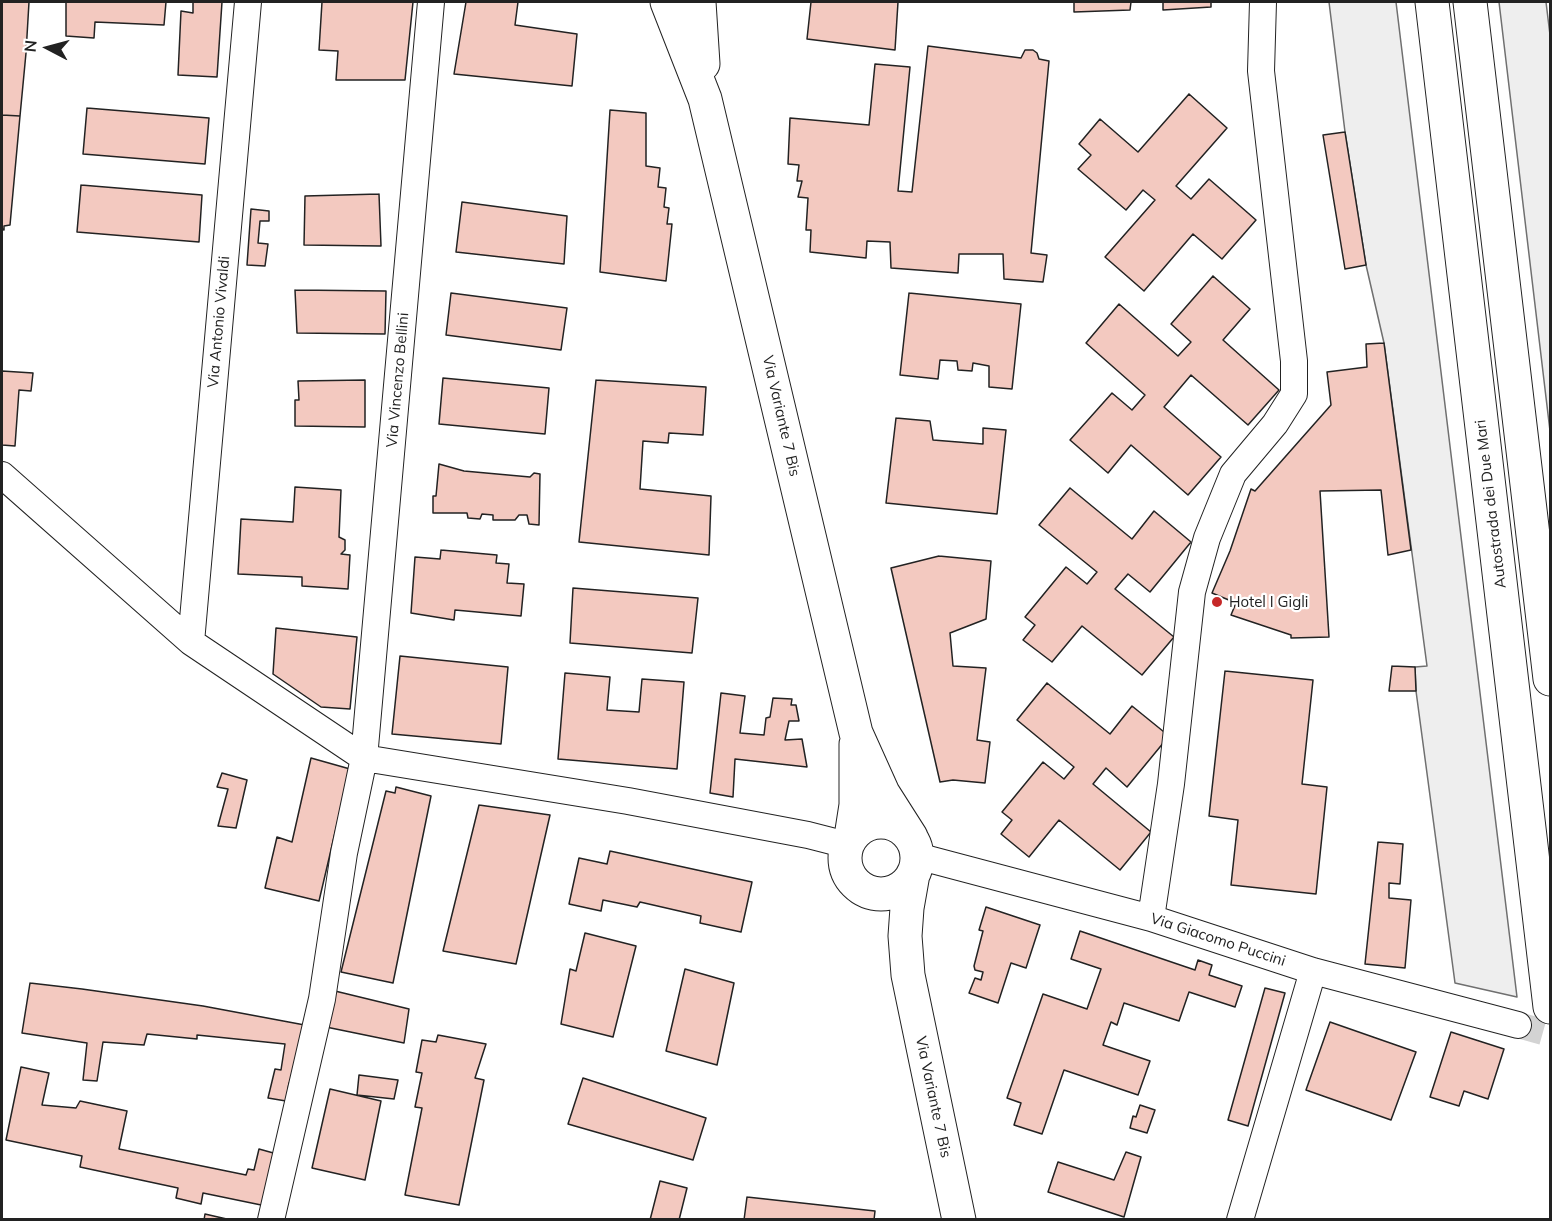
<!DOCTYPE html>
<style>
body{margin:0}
#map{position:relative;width:1552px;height:1221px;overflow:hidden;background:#fff;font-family:Mulish,sans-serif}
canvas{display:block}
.frame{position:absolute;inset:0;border:3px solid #222;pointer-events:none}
.north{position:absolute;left:18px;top:18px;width:60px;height:60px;-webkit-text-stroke:4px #fff;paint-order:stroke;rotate:276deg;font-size:16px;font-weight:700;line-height:24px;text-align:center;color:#222}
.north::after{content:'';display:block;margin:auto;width:21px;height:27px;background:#222;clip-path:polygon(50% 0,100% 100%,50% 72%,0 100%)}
</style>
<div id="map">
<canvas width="1552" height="1221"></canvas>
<div class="frame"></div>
<div class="north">N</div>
</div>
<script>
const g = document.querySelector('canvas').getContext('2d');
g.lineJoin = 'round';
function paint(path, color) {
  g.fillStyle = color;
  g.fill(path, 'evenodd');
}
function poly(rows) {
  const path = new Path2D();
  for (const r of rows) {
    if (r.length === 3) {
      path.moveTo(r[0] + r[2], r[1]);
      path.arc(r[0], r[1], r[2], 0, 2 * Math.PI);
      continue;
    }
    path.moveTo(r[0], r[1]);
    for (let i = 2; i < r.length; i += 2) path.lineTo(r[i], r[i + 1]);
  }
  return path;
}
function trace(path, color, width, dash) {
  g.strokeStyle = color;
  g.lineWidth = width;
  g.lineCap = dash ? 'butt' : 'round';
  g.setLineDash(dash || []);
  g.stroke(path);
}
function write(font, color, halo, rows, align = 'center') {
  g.font = font + ' Mulish,sans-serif';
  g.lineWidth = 4.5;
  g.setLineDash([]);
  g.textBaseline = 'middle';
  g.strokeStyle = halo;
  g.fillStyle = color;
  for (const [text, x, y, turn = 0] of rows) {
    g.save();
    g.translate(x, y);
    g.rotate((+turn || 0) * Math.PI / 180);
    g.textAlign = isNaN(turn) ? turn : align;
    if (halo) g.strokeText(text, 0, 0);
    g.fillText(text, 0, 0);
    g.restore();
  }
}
const green = poly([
 [1329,2,1396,2,1517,997,1455,983,1416,691,1415,667,1427,666,1384,343,1366,265,1345,132,1329,2],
 [1499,2,1546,2,1550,35,1550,431,1499,2]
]);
paint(green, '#eee');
trace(green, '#6f6f6f', 1.5);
const building = poly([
 [2,2,29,2,26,53,20,116,2,115,2,2],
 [66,2,166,2,164,25,95,22,94,38,66,36,66,2],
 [193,2,222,2,217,77,178,75,181,11,193,13,193,2],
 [322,2,413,2,405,80,336,80,338,51,319,50,322,2],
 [466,2,518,2,515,25,577,34,572,86,454,74,466,2],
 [811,2,898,2,895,50,807,39,811,2],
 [1074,2,1131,2,1130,10,1074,12,1074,2],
 [1163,2,1211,2,1211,7,1163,10,1163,2],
 [928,46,1021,58,1025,50,1033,50,1037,53,1039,59,1049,61,1031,253,1047,255,1043,282,1004,279,1003,254,959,254,958,273,891,268,890,242,867,241,866,258,810,252,811,230,806,230,808,198,798,197,802,181,797,181,799,165,788,164,790,118,869,125,875,64,910,67,898,191,912,192,928,46],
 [1189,94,1227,128,1176,186,1191,199,1209,179,1256,220,1222,259,1193,234,1144,291,1105,257,1155,200,1143,190,1126,210,1078,169,1091,155,1079,144,1100,119,1138,152,1189,94],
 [87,108,209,118,205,164,83,154,87,108],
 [610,110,646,113,646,166,660,168,658,187,666,188,664,207,669,208,667,224,672,224,666,281,600,272,610,110],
 [2,115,20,116,10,225,4,226,4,230,2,229,2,115],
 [1345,132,1366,265,1345,269,1323,135,1345,132],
 [81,185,202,195,199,242,77,232,81,185],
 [379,194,381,246,304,245,305,196,379,194],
 [462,202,567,216,564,264,456,252,462,202],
 [251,209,269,211,269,221,260,221,258,243,268,244,265,266,247,265,251,209],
 [1213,276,1250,309,1223,340,1279,390,1248,425,1191,375,1164,407,1221,457,1188,495,1131,445,1108,473,1070,440,1112,393,1132,410,1145,395,1086,343,1119,304,1178,356,1191,342,1171,324,1213,276],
 [295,290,386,291,385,334,297,333,295,290],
 [451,293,567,308,561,350,446,335,451,293],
 [909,293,1021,304,1012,389,989,387,989,366,973,363,972,371,958,370,957,361,940,360,938,379,900,375,909,293],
 [1384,343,1411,550,1388,555,1381,490,1320,491,1329,637,1291,638,1291,635,1231,615,1236,603,1212,593,1230,551,1251,489,1255,491,1331,405,1327,372,1367,367,1366,344,1384,343],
 [2,371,33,373,31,391,19,390,15,446,2,445,2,371],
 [443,378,549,388,545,434,439,424,443,378],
 [365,380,365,427,295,426,295,400,299,400,298,381,365,380],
 [596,380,706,387,703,435,669,433,668,443,643,441,640,489,711,496,709,555,579,542,596,380],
 [896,418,930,421,933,440,983,444,983,428,1006,430,997,514,886,503,896,418],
 [439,464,464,471,530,477,534,473,540,474,539,525,529,524,527,515,519,515,515,520,493,520,493,515,482,514,480,519,468,518,467,513,433,513,433,496,436,496,439,464],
 [295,487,341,490,339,537,345,540,345,550,341,554,350,555,348,589,302,586,302,577,238,574,241,519,293,522,295,487],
 [1070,488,1132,539,1154,511,1191,542,1150,592,1128,574,1115,589,1174,637,1142,675,1082,626,1052,662,1023,640,1035,625,1025,617,1066,567,1087,584,1097,572,1039,525,1070,488],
 [441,550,497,555,496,563,509,564,507,583,524,584,521,616,455,610,454,620,411,613,415,557,440,559,441,550],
 [939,556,991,561,986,619,950,633,953,666,986,668,977,740,990,742,985,783,953,780,940,782,891,568,939,556],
 [573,588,698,598,692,653,570,643,573,588],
 [276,628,357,637,350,709,321,707,273,674,276,628],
 [400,656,508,667,501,744,392,734,400,656],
 [1392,666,1415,667,1416,691,1389,691,1392,666],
 [1225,671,1313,680,1302,784,1327,787,1316,894,1231,885,1238,820,1209,816,1225,671],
 [565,673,610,677,607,710,639,712,642,679,684,682,677,769,558,759,565,673],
 [1047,683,1110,734,1132,706,1169,736,1127,787,1106,768,1093,784,1151,832,1120,870,1059,820,1029,857,1001,834,1012,820,1002,812,1043,762,1064,779,1074,767,1017,720,1047,683],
 [721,693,745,696,740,733,764,735,766,718,770,717,773,698,792,699,791,705,796,705,799,721,789,721,785,740,802,739,807,767,735,759,733,797,710,793,721,693],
 [311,758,350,769,319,901,265,888,277,837,292,842,311,758],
 [222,773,247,780,236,828,218,826,228,789,217,787,222,773],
 [396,787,431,796,393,983,341,972,386,791,395,793,396,787],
 [479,805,550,815,516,964,443,951,479,805],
 [1378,842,1403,844,1400,884,1389,883,1389,898,1411,900,1405,968,1365,964,1378,842],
 [610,851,752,882,741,932,700,923,701,916,640,902,637,907,603,900,601,911,569,904,579,858,607,864,610,851],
 [986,907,1040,925,1026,968,1011,963,998,1003,969,993,975,978,981,980,983,972,975,970,974,966,983,931,979,930,986,907],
 [1080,931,1195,970,1198,960,1212,965,1209,975,1242,986,1235,1007,1189,992,1179,1021,1124,1003,1117,1025,1111,1022,1103,1045,1150,1061,1138,1095,1064,1070,1042,1134,1014,1125,1021,1103,1007,1098,1043,994,1087,1009,1101,969,1071,959,1080,931],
 [585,933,636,946,613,1037,561,1024,570,969,576,971,585,933],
 [685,969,734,983,717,1065,666,1051,685,969],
 [30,983,82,989,203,1006,310,1026,300,1084,289,1083,286,1101,268,1098,275,1069,281,1070,285,1044,197,1035,197,1039,147,1034,144,1045,103,1042,97,1081,83,1080,87,1043,22,1033,30,983],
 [1265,988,1285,993,1248,1126,1228,1120,1265,988],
 [335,991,409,1009,404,1043,326,1027,335,991],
 [1330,1022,1416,1052,1391,1120,1306,1090,1330,1022],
 [1451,1032,1504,1049,1488,1099,1464,1091,1459,1106,1430,1097,1451,1032],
 [438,1035,486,1044,475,1078,484,1080,459,1205,405,1195,422,1108,415,1107,422,1073,416,1072,422,1040,436,1042,438,1035],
 [21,1067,49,1073,42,1105,76,1108,80,1101,127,1111,119,1149,246,1175,248,1169,254,1170,259,1149,277,1154,266,1206,203,1193,201,1204,176,1198,178,1188,80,1167,82,1156,6,1140,21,1067],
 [359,1075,398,1080,394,1099,357,1095,359,1075],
 [583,1078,706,1118,693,1160,568,1124,583,1078],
 [330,1089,381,1101,365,1180,312,1168,330,1089],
 [1140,1105,1155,1110,1147,1133,1130,1128,1133,1116,1136,1117,1140,1105],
 [1126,1152,1141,1157,1124,1217,1048,1192,1058,1162,1114,1180,1126,1152],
 [660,1181,687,1188,679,1220,650,1220,660,1181],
 [747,1197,875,1211,874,1220,744,1220,747,1197],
 [205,1214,231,1220,204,1220,205,1214]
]);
paint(building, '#f3c9c0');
trace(building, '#222', 1.5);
trace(poly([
 [1518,1025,1550,1034]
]), '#d3d3d3', 26, [26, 13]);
const minor = poly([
 [2,475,191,642,364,758,628,801,808,835,847,845],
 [191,642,248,2],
 [917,856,1151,918,1313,971,1518,1025],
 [1151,918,1171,784,1192,592,1207,538,1233,474,1275,424,1294,394,1294,361,1261,71,1263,2],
 [271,1220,322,999,344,853,364,758,431,2],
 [1240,1220,1313,971]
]);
const primary = poly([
 [667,2,705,99,856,733,883,793,911,837],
 [699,2,703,64],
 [881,858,36],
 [851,837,856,805,856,744],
 [913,874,907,908,905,936,908,975,959,1220]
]);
const motorway = poly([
 [1432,2,1550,1007],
 [1470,2,1550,679]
]);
trace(minor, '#222', 28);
trace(primary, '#222', 35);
trace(motorway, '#222', 35);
trace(minor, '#fff', 26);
trace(primary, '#fff', 33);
trace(motorway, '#fff', 33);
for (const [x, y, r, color] of [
 [1217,602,6,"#c62828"]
]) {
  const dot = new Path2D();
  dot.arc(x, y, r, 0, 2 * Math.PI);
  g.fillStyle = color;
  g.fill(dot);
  trace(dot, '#fff', 2);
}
write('15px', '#222', '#fff', [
 ["Via Antonio Vivaldi",219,322,-85],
 ["Via Vincenzo Bellini",398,380,-85],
 ["Via Variante 7 Bis",781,416,77],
 ["Autostrada dei Due Mari",1491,504,-97],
 ["Via Giacomo Puccini",1218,940,18],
 ["Via Variante 7 Bis",933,1097,78]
]);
write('15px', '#222', '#fff', [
 ["Hotel I Gigli",1229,602]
], 'left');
</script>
